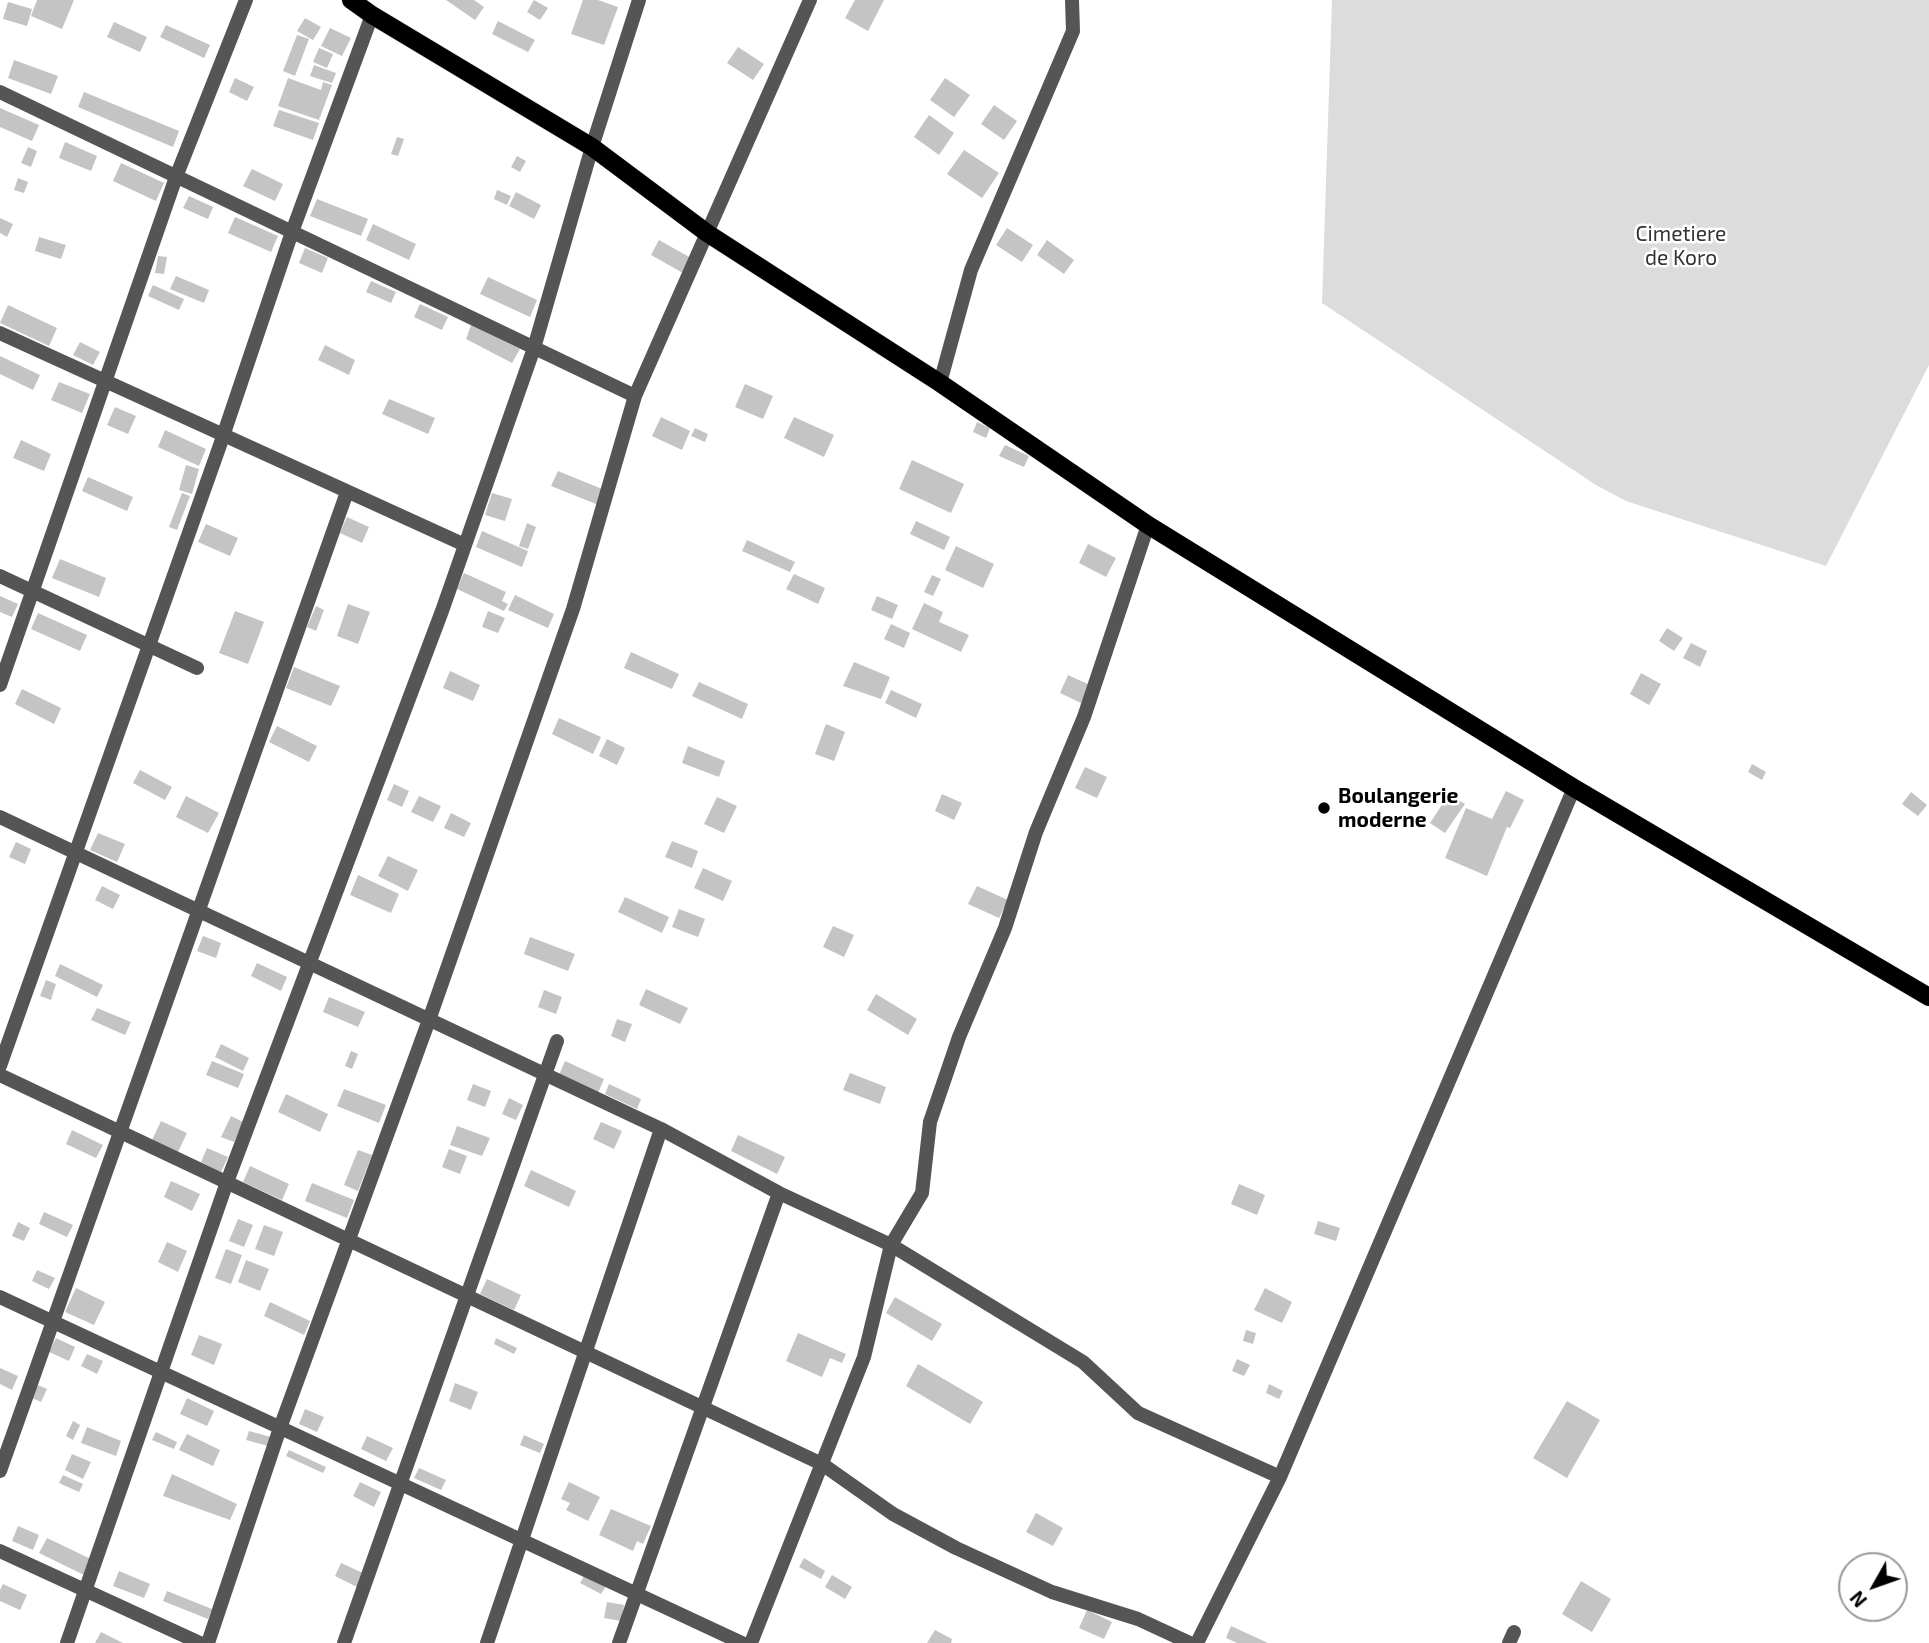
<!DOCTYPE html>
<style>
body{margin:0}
#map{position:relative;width:1929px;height:1643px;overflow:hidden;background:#fff;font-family:"Exo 2",sans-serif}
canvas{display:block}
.north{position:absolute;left:1838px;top:1552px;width:70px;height:70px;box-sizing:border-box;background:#fff;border:2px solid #999;border-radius:50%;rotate:230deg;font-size:19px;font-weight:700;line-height:28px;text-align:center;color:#000}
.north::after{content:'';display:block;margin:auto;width:24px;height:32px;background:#000;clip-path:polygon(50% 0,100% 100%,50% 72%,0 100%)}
</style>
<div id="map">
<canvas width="1929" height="1643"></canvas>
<div class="north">N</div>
</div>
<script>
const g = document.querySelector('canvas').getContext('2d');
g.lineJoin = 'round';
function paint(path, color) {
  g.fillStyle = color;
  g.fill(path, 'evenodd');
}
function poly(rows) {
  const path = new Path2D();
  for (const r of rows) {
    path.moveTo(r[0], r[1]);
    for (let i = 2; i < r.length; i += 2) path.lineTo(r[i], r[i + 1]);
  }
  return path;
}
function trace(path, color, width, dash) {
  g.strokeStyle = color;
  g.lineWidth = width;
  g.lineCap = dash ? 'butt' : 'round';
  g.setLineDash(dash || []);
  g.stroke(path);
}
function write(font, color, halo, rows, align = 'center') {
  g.font = font + ' "Exo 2",sans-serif';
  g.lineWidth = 5;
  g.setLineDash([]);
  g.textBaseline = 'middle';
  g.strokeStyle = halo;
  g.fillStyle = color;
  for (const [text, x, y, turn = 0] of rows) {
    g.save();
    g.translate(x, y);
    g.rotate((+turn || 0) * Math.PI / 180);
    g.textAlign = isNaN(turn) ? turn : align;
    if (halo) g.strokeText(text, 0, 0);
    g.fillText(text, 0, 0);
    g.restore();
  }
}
paint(poly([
 [1332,0,1929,0,1929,365,1826,566,1626,501,1596,485,1322,303]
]), '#dcdcdc');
paint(poly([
 [37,0,74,0,62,29,31,16],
 [446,0,474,0,484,7,475,20],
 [534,0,548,8,540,20,527,12],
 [583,0,598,0,618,7,604,45,571,34],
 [855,0,884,0,868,31,845,18],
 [8,2,32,9,27,26,3,19],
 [305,18,321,27,313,40,297,31],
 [498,21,535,40,528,52,492,34],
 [114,22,147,37,140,52,107,37],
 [166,25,210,45,204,58,160,37],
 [330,28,351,38,342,56,321,46],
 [297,35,309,39,295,76,283,71],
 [738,47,764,64,753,80,727,63],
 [319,48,333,54,327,68,313,62],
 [14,60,58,76,51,94,8,78],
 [314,65,336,73,332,83,310,76],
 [235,78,254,87,247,101,229,92],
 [288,78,321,90,323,82,332,85,319,120,278,106],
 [945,78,970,95,954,117,930,100],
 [84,92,179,131,173,147,78,107],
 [994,105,1017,121,1004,140,981,124],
 [0,108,39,125,32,141,0,127],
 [279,110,319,123,313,140,273,126],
 [929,115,954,133,939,155,914,137],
 [397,137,404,139,398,156,391,154],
 [65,142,97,156,91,171,59,158],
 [28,147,37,151,31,167,21,163],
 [964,150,999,173,982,198,947,174],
 [517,156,526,161,520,172,511,167],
 [121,163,164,183,156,201,113,181],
 [252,169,283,184,275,201,243,186],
 [18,178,28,182,24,193,14,190],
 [497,190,511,196,507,205,494,199],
 [516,192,541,205,534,219,509,206],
 [189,196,213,207,208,219,183,208],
 [317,199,368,219,361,236,310,216],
 [235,217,278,236,271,252,228,233],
 [0,218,13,224,7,237,0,233],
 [373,224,416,244,409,260,366,240],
 [1007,228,1033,245,1022,262,996,245],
 [39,237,66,245,61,259,35,251],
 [659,240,691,258,683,273,651,255],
 [1047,240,1074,260,1064,274,1037,255],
 [305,248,328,258,322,273,299,263],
 [158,256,167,257,164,274,155,273],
 [176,276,209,290,204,303,170,289],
 [488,277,537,300,530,317,480,294],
 [371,281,396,292,391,303,366,292],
 [153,285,184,299,179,310,148,296],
 [420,304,448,317,442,330,414,317],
 [8,305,57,328,49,346,0,323],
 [471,325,520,349,512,363,466,339],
 [80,342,100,352,93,365,73,355],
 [325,345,355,360,349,375,318,360],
 [0,356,40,375,33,390,0,374],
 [59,382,90,394,82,413,51,400],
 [745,384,773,396,763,419,735,407],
 [389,399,435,418,428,434,382,414],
 [115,407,136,416,128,434,107,425],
 [661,417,690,431,682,450,652,436],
 [794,417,834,435,824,457,784,438],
 [977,422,990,428,986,438,973,432],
 [695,428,708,434,705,442,691,436],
 [165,430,206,449,199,466,158,447],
 [21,440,51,454,44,471,13,458],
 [1005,445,1029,456,1024,467,999,456],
 [912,460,964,484,951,513,899,489],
 [186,465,199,469,192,494,179,490],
 [558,471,607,491,601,506,551,486],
 [88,477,133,497,127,511,82,491],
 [182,493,190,496,177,530,169,527],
 [492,493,512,499,505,521,485,515],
 [347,517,369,527,362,543,340,533],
 [916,521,950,537,944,550,910,534],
 [527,523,536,527,528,549,519,546],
 [206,524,238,538,230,556,198,542],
 [482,531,528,551,522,567,476,547],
 [747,540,795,562,790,572,742,551],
 [1088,544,1116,558,1106,577,1079,563],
 [956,546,994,564,983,588,945,570],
 [60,559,106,578,99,597,52,578],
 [464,573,506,592,502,601,508,604,504,611,457,589],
 [794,574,825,588,818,604,786,589],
 [932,575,941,579,933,596,924,592],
 [515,595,554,614,548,628,508,610],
 [0,596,18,604,12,617,0,612],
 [877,596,898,605,892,619,871,610],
 [924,603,943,612,939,622,969,635,961,652,912,629],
 [348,604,370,612,358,644,337,636],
 [316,606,324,610,316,631,307,627],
 [235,611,264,622,248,664,219,653],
 [488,611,505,618,498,633,482,627],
 [38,613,87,635,80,651,31,629],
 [891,624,910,633,904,648,884,639],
 [1667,628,1683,638,1674,651,1659,641],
 [1691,643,1707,651,1700,667,1683,658],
 [631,652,679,674,672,689,624,668],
 [854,662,890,677,881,699,843,686],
 [294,667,340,686,331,706,286,688],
 [450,671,480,685,473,701,443,688],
 [1641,673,1661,684,1649,705,1630,694],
 [1068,675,1090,685,1081,703,1060,693],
 [699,682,748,704,742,719,692,696],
 [22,689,61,708,54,724,15,704],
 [891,690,922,704,916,718,885,703],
 [559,718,601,737,593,754,552,734],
 [826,724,845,732,834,761,815,754],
 [277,726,317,746,309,762,269,742],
 [607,739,625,748,617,765,599,756],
 [688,746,725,761,719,777,682,763],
 [1752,764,1766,772,1762,780,1748,772],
 [1085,767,1107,777,1097,798,1075,788],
 [140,770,172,787,165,800,133,783],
 [394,784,409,791,402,807,387,800],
 [1506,791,1524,800,1510,828,1507,827,1487,876,1445,858,1466,808,1492,819],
 [1911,792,1927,805,1918,816,1902,804],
 [942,794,962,803,954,820,935,811],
 [1449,794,1465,804,1445,833,1430,823],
 [186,796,219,813,208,833,176,817],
 [419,796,441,806,433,822,411,812],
 [717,797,737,806,724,833,704,824],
 [451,813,471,823,464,837,444,828],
 [98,833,125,844,117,862,90,850],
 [672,841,698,851,692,868,665,857],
 [16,842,31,849,25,864,9,857],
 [388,856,418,870,408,891,378,876],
 [703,868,732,881,723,901,694,888],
 [358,875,399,894,391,913,350,895],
 [102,886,120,895,113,909,95,900],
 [977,886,1008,900,999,918,968,904],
 [625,897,669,917,662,933,618,912],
 [679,909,705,919,698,937,672,927],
 [833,926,854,935,844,957,823,947],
 [203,936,221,943,216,958,197,951],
 [530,937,575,954,568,971,524,954],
 [257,963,287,977,281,991,251,976],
 [60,964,103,985,97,997,55,976],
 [46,980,56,984,51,1000,40,996],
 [646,989,688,1008,680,1024,639,1005],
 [544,990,562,997,556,1014,538,1007],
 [876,994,917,1019,908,1035,867,1010],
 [329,997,365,1012,358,1027,323,1012],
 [97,1008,131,1022,125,1035,91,1020],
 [617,1019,632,1024,625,1042,611,1036],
 [221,1044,249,1058,243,1071,215,1057],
 [351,1051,358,1054,352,1069,345,1066],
 [212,1061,244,1074,238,1088,206,1075],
 [565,1061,604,1079,598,1093,559,1075],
 [850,1073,886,1087,880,1104,843,1090],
 [473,1084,491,1091,485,1107,467,1100],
 [609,1084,641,1099,637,1109,605,1094],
 [344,1089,386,1105,379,1123,337,1106],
 [286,1094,328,1114,320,1132,278,1112],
 [509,1098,523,1105,516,1120,502,1114],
 [231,1116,243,1122,234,1142,221,1137],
 [161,1121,187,1133,178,1152,152,1140],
 [601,1122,622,1131,614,1149,593,1139],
 [457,1126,490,1138,482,1156,450,1145],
 [72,1130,103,1145,96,1158,66,1144],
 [738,1135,785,1157,777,1174,731,1151],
 [207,1148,228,1157,221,1172,201,1162],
 [449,1149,467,1156,460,1174,442,1167],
 [358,1150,372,1155,358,1191,344,1185],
 [250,1166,289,1184,282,1200,243,1182],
 [531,1170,576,1191,569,1207,524,1186],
 [171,1181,200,1194,192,1211,164,1197],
 [312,1183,354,1200,347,1218,305,1201],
 [1239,1184,1265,1195,1257,1215,1231,1204],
 [44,1212,73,1225,67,1237,39,1224],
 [238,1219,253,1225,244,1247,229,1241],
 [1318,1221,1340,1228,1336,1241,1314,1234],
 [18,1222,30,1228,24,1241,12,1236],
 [264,1225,283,1232,274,1256,255,1249],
 [167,1242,187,1251,178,1272,158,1262],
 [226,1249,242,1255,231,1284,215,1278],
 [246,1260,269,1269,260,1291,238,1282],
 [37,1270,55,1278,49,1289,32,1281],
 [487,1279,521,1295,514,1310,480,1294],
 [76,1288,105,1302,94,1325,65,1312],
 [1265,1288,1292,1302,1282,1323,1254,1310],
 [895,1297,942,1324,932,1341,886,1313],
 [270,1302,310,1321,304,1335,264,1316],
 [1246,1330,1256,1333,1253,1344,1243,1341],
 [798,1333,846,1354,842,1363,830,1358,822,1377,786,1361],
 [199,1335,222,1344,214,1365,191,1355],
 [56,1338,75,1347,69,1361,49,1352],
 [496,1338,517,1348,514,1354,494,1344],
 [87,1354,103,1361,97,1374,81,1366],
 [1237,1359,1250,1365,1244,1376,1232,1371],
 [918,1364,983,1402,970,1424,906,1386],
 [0,1368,18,1376,12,1390,0,1384],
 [455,1383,478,1392,471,1410,449,1401],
 [1269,1384,1283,1391,1279,1399,1266,1393],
 [38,1385,47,1389,41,1402,32,1398],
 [187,1398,214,1411,207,1426,180,1414],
 [1567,1401,1600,1420,1567,1478,1533,1458],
 [305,1409,324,1417,317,1432,299,1424],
 [73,1421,80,1425,73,1440,66,1436],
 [87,1427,121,1441,116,1456,81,1443],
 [249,1431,271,1437,268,1446,246,1440],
 [156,1432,177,1442,174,1449,152,1440],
 [187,1434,220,1450,213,1466,179,1450],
 [524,1435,544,1444,540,1453,520,1445],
 [367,1436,393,1448,386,1461,361,1449],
 [289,1450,326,1467,323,1473,286,1456],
 [72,1454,91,1462,83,1479,65,1470],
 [419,1468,446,1480,441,1490,414,1478],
 [172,1474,237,1504,230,1520,163,1496],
 [63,1475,83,1484,79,1492,59,1483],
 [360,1482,381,1492,374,1507,353,1496],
 [569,1482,600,1497,588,1521,566,1510,570,1503,561,1499],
 [611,1509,651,1526,643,1544,637,1541,633,1551,599,1535],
 [1036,1513,1063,1528,1053,1546,1026,1532],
 [18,1526,39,1535,33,1550,12,1541],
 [47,1538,95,1561,88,1577,39,1553],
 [804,1558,825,1571,821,1579,799,1567],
 [341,1563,363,1573,357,1587,335,1576],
 [588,1569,609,1581,601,1594,580,1583],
 [119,1571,150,1584,144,1598,113,1586],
 [832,1575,852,1587,845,1599,825,1587],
 [1581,1581,1611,1599,1592,1632,1562,1614],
 [3,1584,27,1595,20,1610,0,1601,0,1590],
 [167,1591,212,1609,208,1619,163,1601],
 [607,1602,624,1605,621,1621,604,1618],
 [1087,1610,1112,1622,1104,1639,1079,1628],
 [1231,1626,1268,1643,1237,1643,1226,1638],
 [935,1630,952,1639,951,1643,927,1643],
 [101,1632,123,1643,95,1643]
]), '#c4c4c4');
const primary = poly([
 [351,0,372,15,592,147,707,233,940,383,1148,525,1574,788,1929,997]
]);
trace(primary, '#dbdbdb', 19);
trace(poly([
 [0,92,635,396],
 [0,333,465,545],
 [940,383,971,270,1073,31,1072,0],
 [0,576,197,668],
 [0,685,176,177,246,0],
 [0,817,661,1129,779,1193,891,1245,1083,1362,1138,1413,1280,1477],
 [0,1066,219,448,292,232,372,15],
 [0,1075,822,1464,893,1514,956,1548,1052,1592,1138,1619,1190,1643],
 [0,1297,742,1643],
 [0,1471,347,492],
 [0,1551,200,1643],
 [67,1643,227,1182,442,611,534,348,592,147,639,0],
 [208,1643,280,1428,429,1020,573,609,635,396,810,0],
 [344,1643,557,1041],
 [487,1643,661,1129],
 [619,1643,779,1193],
 [751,1643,864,1357,891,1245,922,1193,930,1122,959,1037,1005,928,1036,832,1084,717,1148,525],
 [1197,1643,1280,1477,1574,788],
 [1509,1643,1514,1632]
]), '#555', 14);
trace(primary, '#000', 18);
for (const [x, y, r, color] of [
 [1324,808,7,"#000"]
]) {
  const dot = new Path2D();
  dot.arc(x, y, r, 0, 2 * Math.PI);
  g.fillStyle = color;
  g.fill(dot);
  trace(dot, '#fff', 2.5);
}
write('21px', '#333', '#fff', [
 ["Cimetiere",1681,234],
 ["de Koro",1681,258]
]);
write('bold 21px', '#000', '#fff', [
 ["Boulangerie",1338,796],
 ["moderne",1338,820]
], 'left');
</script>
